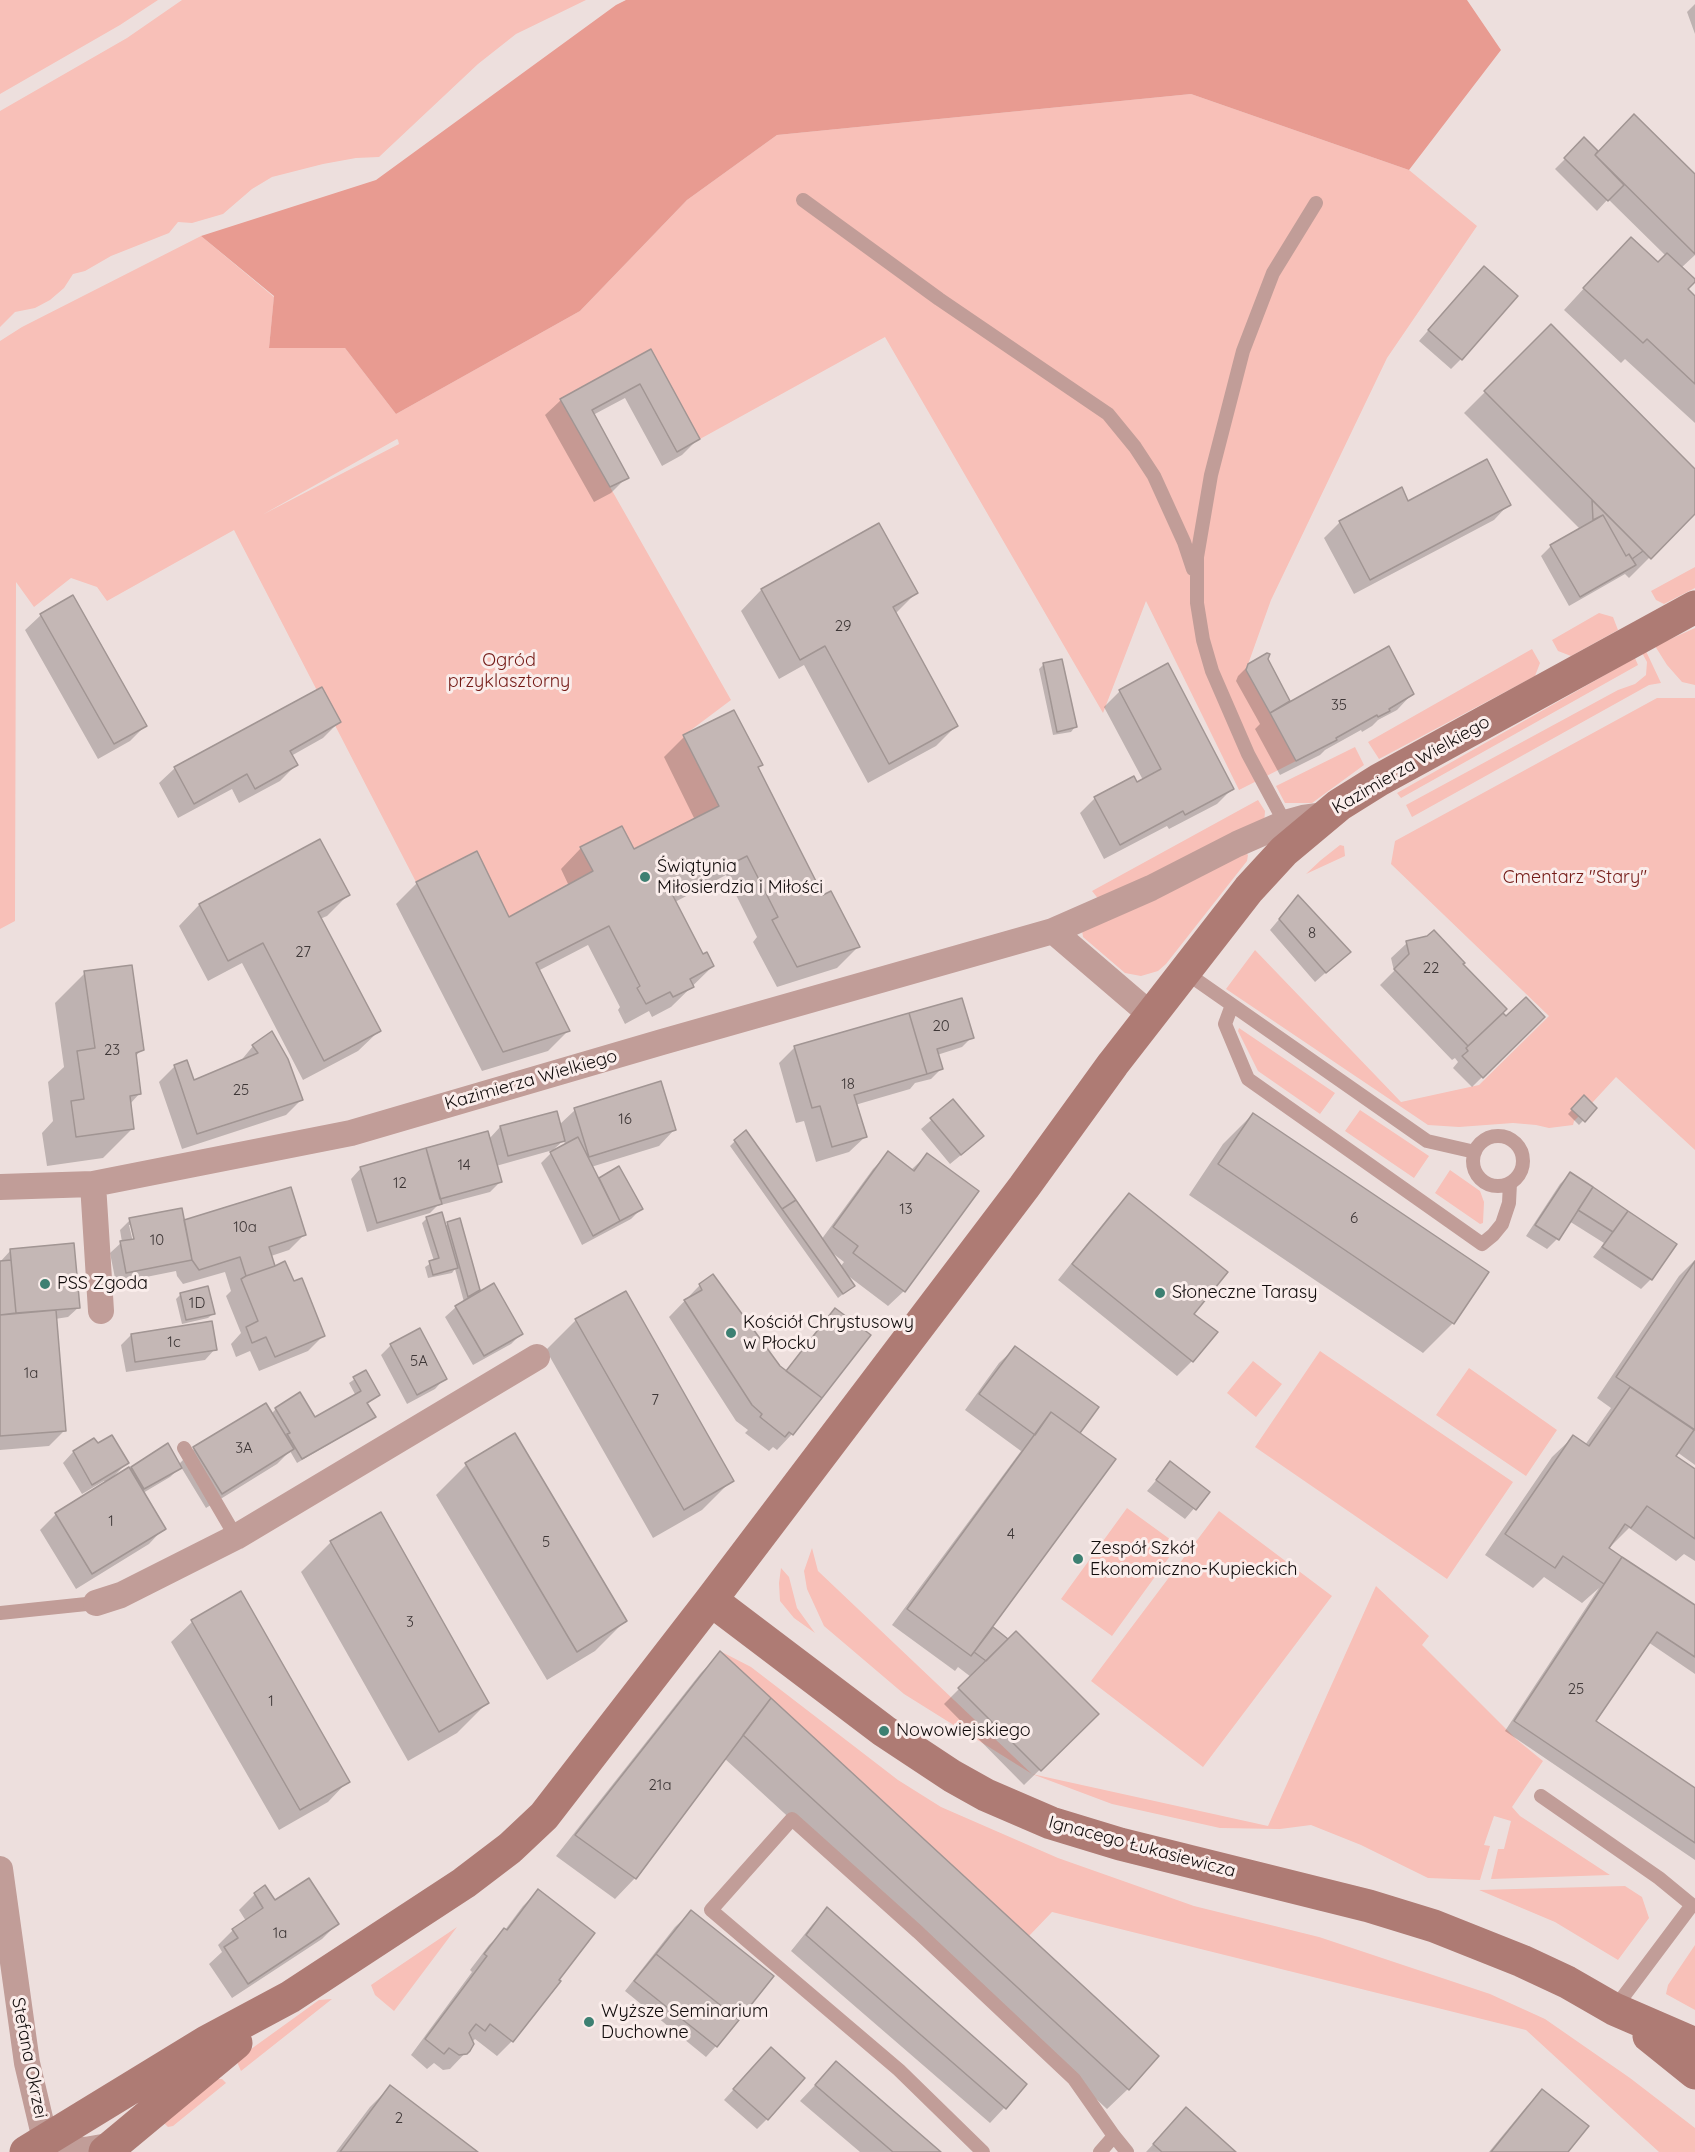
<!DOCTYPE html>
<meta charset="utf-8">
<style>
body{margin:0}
canvas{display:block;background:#eddfdd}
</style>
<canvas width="1695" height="2152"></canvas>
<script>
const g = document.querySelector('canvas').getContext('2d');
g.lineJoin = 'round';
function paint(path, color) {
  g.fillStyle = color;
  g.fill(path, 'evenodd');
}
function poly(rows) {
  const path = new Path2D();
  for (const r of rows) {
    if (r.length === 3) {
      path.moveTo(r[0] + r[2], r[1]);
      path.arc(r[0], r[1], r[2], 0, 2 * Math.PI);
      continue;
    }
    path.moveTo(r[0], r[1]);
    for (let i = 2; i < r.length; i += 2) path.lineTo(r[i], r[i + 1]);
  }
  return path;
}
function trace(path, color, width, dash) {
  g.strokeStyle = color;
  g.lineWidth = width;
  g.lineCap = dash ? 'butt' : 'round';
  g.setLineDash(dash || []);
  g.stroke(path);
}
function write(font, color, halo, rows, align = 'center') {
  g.font = font + ' Quicksand,sans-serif';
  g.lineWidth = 6;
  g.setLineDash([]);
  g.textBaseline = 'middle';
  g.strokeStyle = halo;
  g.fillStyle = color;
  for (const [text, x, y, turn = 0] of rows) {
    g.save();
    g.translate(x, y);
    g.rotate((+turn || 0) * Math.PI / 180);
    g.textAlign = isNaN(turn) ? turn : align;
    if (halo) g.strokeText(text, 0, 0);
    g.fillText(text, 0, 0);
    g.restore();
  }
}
paint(poly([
 [0,0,158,0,120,25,0,94],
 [182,0,586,0,516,34,478,64,379,157,356,158,323,164,272,177,252,189,223,214,192,223,178,222,169,233,111,256,85,271,73,274,64,288,50,300,35,308,15,312,0,327,0,111,127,38],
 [1191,94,1409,170,1477,226,1387,358,1271,600,1246,670,1296,761,1239,790,1146,601,1103,713,885,337,700,439,651,350,560,399,731,700,683,736,719,806,634,849,622,826,581,847,593,871,509,917,476,851,416,882,234,530,107,601,97,587,71,578,34,607,16,582,15,921,0,929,0,341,22,327,201,236,274,297,269,348,345,348,396,414,580,311,687,200,777,135],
 [398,440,399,444,262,515,397,439],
 [1695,567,1695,588,1664,604,1656,600,1651,591],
 [1599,613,1613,617,1618,630,1571,656,1558,651,1552,640],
 [1695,628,1695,685,1682,682,1667,665,1655,646],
 [1532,649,1540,663,1535,676,1379,759,1368,742],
 [1645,649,1661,683,1649,685,1412,817,1406,805,1618,690,1635,684,1646,675,1647,662,1641,651],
 [1635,658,1638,665,1401,798,1397,793],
 [1657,698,1695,698,1695,1150,1616,1077,1592,1103,1584,1095,1579,1116,1574,1121,1573,1125,1549,1128,1536,1125,1513,1123,1459,1127,1428,1125,1226,989,1255,950,1401,1102,1479,1085,1549,1016,1391,864,1395,841],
 [1355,747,1364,765,1312,803,1285,803,1276,786],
 [1258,800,1265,811,1264,825,1100,901,1092,891],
 [1340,845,1344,846,1345,856,1306,874,1321,860],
 [1246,853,1248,855,1247,861,1166,964,1158,971,1141,976,1125,973,1083,937,1082,930,1099,921,1139,907],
 [1239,1028,1335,1093,1320,1114,1258,1071,1238,1031],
 [1360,1110,1429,1156,1414,1178,1345,1131],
 [1450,1170,1480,1191,1484,1202,1483,1223,1480,1224,1435,1193],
 [1320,1351,1513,1482,1447,1579,1255,1447],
 [1253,1361,1282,1384,1256,1417,1227,1393],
 [1469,1368,1557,1430,1526,1476,1436,1415],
 [1127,1508,1178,1545,1112,1636,1061,1599],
 [1219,1511,1332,1596,1203,1767,1091,1681],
 [812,1548,818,1571,1032,1774,1268,1826,1376,1586,1429,1636,1422,1645,1516,1739,1543,1761,1512,1807,1520,1816,1610,1875,1491,1879,1498,1849,1504,1849,1511,1821,1494,1816,1484,1845,1490,1846,1480,1880,1428,1878,1361,1845,1311,1825,1280,1829,1220,1828,1112,1804,1032,1774,904,1694,824,1626,807,1589,804,1571],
 [781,1568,789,1577,797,1608,815,1633,794,1618,780,1601,779,1583],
 [720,1651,751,1667,898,1780,941,1807,1058,1858,1194,1906,1319,1937,1490,1994,1545,2019,1630,2078,1695,2128,1695,2152,1659,2152,1526,2030,1052,1912,1029,1936],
 [1625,1886,1642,1897,1649,1918,1618,1960,1555,1922,1479,1890],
 [457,1927,394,2011,375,1995,371,1985],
 [1695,1945,1695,2010,1666,1994,1668,1985],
 [332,1999,241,2071,237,2062,240,2057,319,2000],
 [214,2079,222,2079,226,2083,173,2126,168,2127,163,2122]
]), '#f8c0b8');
paint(poly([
 [626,0,1467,0,1501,50,1409,170,1191,94,777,135,687,200,580,311,396,414,345,348,269,348,274,296,201,236,376,180,616,5]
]), '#e89b91');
paint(poly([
 [1695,4,1695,34,1687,12],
 [1584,140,1598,153,1695,176,1695,255,1681,268,1686,289,1695,298,1695,423,1625,359,1621,363,1564,310,1610,260,1658,264,1666,256,1608,199,1597,211,1555,169],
 [1474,278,1461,359,1451,369,1419,341],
 [1551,326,1695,471,1695,512,1629,578,1625,574,1569,606,1541,556,1551,546,1580,529,1464,413],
 [650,351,698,439,682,455,662,466,625,398,593,415,627,477,611,493,594,502,545,415,561,400],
 [1408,503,1509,504,1494,520,1354,594,1324,538,1340,522],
 [879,525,916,593,895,614,956,726,936,746,868,783,804,665,779,679,741,611,761,590],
 [41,615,145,726,130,741,98,759,25,630],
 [1267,659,1288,701,1283,706,1412,694,1397,710,1378,720,1372,726,1362,732,1361,730,1325,750,1320,755,1280,775,1255,729,1260,724,1236,681,1238,676,1249,665],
 [1044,664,1075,727,1071,732,1053,735,1039,669],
 [1120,691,1233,788,1217,804,1169,829,1167,826,1104,859,1080,813,1095,798,1143,780,1104,707],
 [339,722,323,738,291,756,296,765,280,781,239,803,232,789,178,818,159,783,175,768],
 [684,737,761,765,757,769,823,897,858,947,837,968,777,987,753,942,757,937,726,875,675,902,702,956,713,966,671,1007,652,1017,649,1011,625,1024,618,1010,620,1007,588,945,538,971,568,1031,548,1051,482,1071,396,904,417,883,508,919,569,886,561,869,581,848,633,851,695,820,664,757],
 [319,841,348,895,327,916,320,919,379,1031,358,1051,303,1080,242,963,208,981,179,926,199,905],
 [1298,897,1349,952,1315,982,1270,930],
 [1407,943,1462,965,1506,1018,1543,1017,1472,1087,1453,1068,1458,1062,1455,1058,1452,1060,1380,985,1394,971,1391,958],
 [85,973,142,1049,135,1057,140,1093,130,1104,133,1128,103,1158,47,1166,42,1133,53,1121,48,1082,64,1067,55,1003],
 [907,1015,972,1037,962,1047,937,1055,941,1069,931,1079,915,1083,910,1089,855,1105,865,1137,849,1152,816,1162,804,1121,796,1123,779,1063,794,1048],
 [253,1046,301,1100,286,1115,182,1149,159,1082,175,1066,193,1082,239,1063],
 [1584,1097,1595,1108,1579,1125,1568,1114],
 [953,1101,972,1146,950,1164,921,1129],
 [575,1110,674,1130,659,1146,591,1167,598,1180,619,1168,641,1209,631,1219,582,1245,541,1163,552,1152,565,1145,564,1140,553,1150,496,1166,500,1182,490,1192,437,1206,430,1213,367,1232,351,1179,361,1168,489,1139,500,1127,559,1125],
 [1253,1114,1453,1323,1423,1353,1189,1195,1223,1144],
 [735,1141,821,1240,873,1169,889,1153,911,1170,927,1155,904,1291,888,1306,847,1275,848,1290,838,1298,730,1146],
 [831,1252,844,1262,840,1267],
 [1570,1174,1651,1279,1641,1289,1593,1257,1604,1243,1569,1221,1557,1239,1547,1249,1526,1236,1560,1184],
 [1130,1195,1192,1314,1192,1361,1177,1376,1058,1280,1114,1210],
 [427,1218,445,1226,448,1224,479,1290,473,1295,521,1334,511,1344,473,1365,445,1317,456,1307,464,1302,455,1269,452,1273,428,1278,425,1267,434,1261,422,1223],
 [130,1220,183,1222,304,1235,289,1250,271,1256,275,1269,293,1283,324,1335,308,1351,259,1371,250,1351,236,1357,231,1344,241,1333,226,1296,231,1291,225,1272,183,1284,177,1276,176,1271,116,1283,110,1253,122,1242,120,1230],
 [129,1225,132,1225,137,1246,134,1246],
 [11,1250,79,1307,68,1317,55,1319,65,1430,49,1446,0,1450,0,1262],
 [1695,1260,1695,1465,1677,1452,1674,1456,1695,1471,1695,1561,1684,1554,1676,1561,1629,1528,1608,1549,1695,1607,1695,1674,1648,1642,1594,1722,1695,1790,1695,1860,1505,1731,1599,1588,1582,1603,1544,1577,1533,1588,1485,1555,1552,1457,1573,1437,1585,1445,1611,1408,1597,1398,1679,1276],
 [700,1285,785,1372,825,1320,835,1310,792,1434,777,1450,773,1447,769,1451,745,1433,748,1430,736,1421,669,1317],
 [181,1294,213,1314,208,1318,182,1324,176,1299],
 [576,1320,732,1480,702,1510,653,1538,546,1350],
 [131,1335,215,1349,205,1360,126,1372,121,1345],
 [391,1345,445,1378,435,1389,407,1404,381,1355],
 [1015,1348,1078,1433,991,1627,1097,1714,1024,1785,944,1704,971,1677,958,1667,955,1671,892,1625,1021,1451,965,1410,999,1363],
 [365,1372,379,1395,366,1404,374,1417,369,1421,297,1463,290,1451,277,1464,206,1508,181,1467,170,1477,143,1493,164,1528,149,1544,76,1589,40,1530,56,1514,106,1483,104,1481,82,1494,63,1463,73,1452,94,1440,127,1463,113,1477,132,1468,179,1464,194,1449,271,1414,276,1409,315,1419,356,1396,349,1383],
 [514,1435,625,1621,595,1651,547,1680,436,1495,466,1465],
 [1171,1463,1208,1492,1185,1519,1147,1491],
 [331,1542,487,1703,457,1733,408,1761,301,1572],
 [241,1593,348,1781,328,1802,279,1830,171,1642,192,1622],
 [720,1653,1128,2089,1107,2109,724,1758,635,1878,615,1899,556,1856,700,1674],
 [538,1891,512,2041,497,2056,475,2039,472,2042,471,2047,450,2069,443,2070,434,2063,427,2069,411,2055,472,1972,470,1970,489,1945,505,1930,523,1906],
 [255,1894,337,1924,322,1939,232,1998,209,1964,222,1952,218,1945,233,1930,246,1921,239,1910],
 [827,1909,1005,2107,990,2123,791,1951,812,1925],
 [691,1912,716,2046,706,2057,625,1991,675,1927],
 [761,2059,767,2119,757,2129,724,2100],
 [836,2063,939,2152,860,2152,800,2101],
 [390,2087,475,2152,336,2152,370,2107],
 [1542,2091,1566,2152,1489,2152,1527,2106],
 [1171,2125,1234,2152,1146,2152]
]), '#0003');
const building = poly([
 [1634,114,1695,174,1695,254,1595,155,1634,114],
 [1584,137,1598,151,1595,155,1624,185,1608,201,1564,158,1584,137],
 [1631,237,1658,262,1667,253,1695,279,1695,282,1688,289,1695,296,1695,384,1647,339,1643,343,1583,288,1631,237],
 [1484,266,1518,296,1462,360,1428,330,1484,266],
 [1551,324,1695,469,1695,514,1651,559,1484,391,1551,324],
 [651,349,700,439,677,452,640,384,592,410,629,478,610,487,560,399,651,349],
 [1487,459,1511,505,1370,580,1339,521,1402,487,1408,501,1487,459],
 [1592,500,1643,551,1632,559,1629,554,1626,556,1603,515,1593,520,1592,500],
 [1603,515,1626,556,1629,554,1636,565,1580,597,1550,545,1603,515],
 [879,523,918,593,893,607,958,726,889,764,825,646,800,660,761,589,879,523],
 [73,595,147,726,114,744,40,614,73,595],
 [1389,646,1414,694,1389,709,1390,711,1378,717,1377,715,1336,738,1337,740,1296,761,1270,713,1389,646],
 [1267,653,1270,654,1268,659,1290,701,1270,713,1246,670,1248,664,1267,653],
 [1062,659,1077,727,1057,732,1043,663,1062,659],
 [1168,663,1234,789,1185,815,1183,811,1120,845,1094,797,1134,776,1137,782,1161,769,1119,690,1168,663],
 [322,687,341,722,290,751,298,765,255,789,247,774,194,804,174,767,322,687],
 [734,710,763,765,758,767,823,895,831,891,860,947,797,967,772,920,778,917,747,856,672,894,703,954,707,952,714,966,690,979,694,987,673,997,670,992,646,1004,637,988,640,986,609,926,536,963,570,1031,503,1052,416,882,477,851,509,917,593,871,580,847,622,826,634,849,719,806,683,735,734,710],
 [320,839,350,895,318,912,381,1031,324,1061,263,943,228,961,199,904,320,839],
 [1298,895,1351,952,1326,973,1279,919,1298,895],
 [1434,930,1465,963,1463,964,1507,1009,1468,1046,1394,969,1409,954,1406,941,1427,936,1434,930],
 [132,965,144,1050,136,1053,141,1094,130,1096,134,1129,76,1137,71,1101,84,1099,77,1051,95,1048,84,971,132,965],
 [1526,997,1545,1017,1483,1078,1462,1056,1468,1051,1466,1048,1503,1013,1506,1016,1526,997],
 [962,998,974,1038,937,1049,943,1069,927,1074,909,1013,962,998],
 [909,1013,927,1074,854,1095,867,1137,832,1147,820,1106,812,1108,794,1046,909,1013],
 [272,1031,288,1059,303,1100,197,1134,174,1065,187,1060,194,1080,258,1053,252,1045,272,1031],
 [661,1081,676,1130,589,1157,574,1108,661,1081],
 [1584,1095,1597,1108,1585,1122,1571,1109,1584,1095],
 [953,1099,984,1136,961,1155,930,1118,953,1099],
 [557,1111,565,1141,508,1156,500,1126,557,1111],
 [1253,1113,1489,1272,1454,1324,1218,1164,1253,1113],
 [746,1130,796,1200,782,1209,734,1140,746,1130],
 [488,1131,502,1182,440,1199,426,1148,488,1131],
 [578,1137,620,1221,593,1236,550,1152,578,1137],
 [426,1148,442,1204,377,1223,360,1167,426,1148],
 [888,1151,914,1171,927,1153,979,1191,905,1292,853,1253,858,1246,833,1227,888,1151],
 [619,1166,643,1209,620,1221,599,1178,619,1166],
 [1570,1172,1593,1187,1559,1240,1535,1225,1570,1172],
 [291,1187,306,1235,269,1247,275,1266,246,1276,240,1257,199,1270,192,1260,184,1220,291,1187],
 [1593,1187,1628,1211,1613,1232,1578,1210,1593,1187],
 [1129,1193,1228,1272,1194,1314,1218,1332,1193,1362,1072,1264,1129,1193],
 [796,1200,855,1286,843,1294,782,1209,796,1200],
 [182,1208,192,1260,126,1273,120,1241,134,1239,129,1218,182,1208],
 [1628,1211,1677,1244,1652,1280,1602,1247,1628,1211],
 [442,1212,458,1268,433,1275,429,1261,439,1258,426,1217,442,1212],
 [460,1218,480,1290,468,1297,447,1222,460,1218],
 [74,1243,80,1308,16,1313,10,1249,74,1243],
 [11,1260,16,1313,0,1315,0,1261,11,1260],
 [285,1261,294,1281,302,1278,325,1336,275,1357,266,1337,252,1343,246,1327,258,1321,241,1279,246,1276,275,1266,285,1261],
 [1695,1261,1695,1430,1616,1377,1695,1261],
 [713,1274,780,1366,822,1398,793,1435,789,1432,785,1437,760,1417,762,1414,752,1405,684,1300,702,1290,699,1284,713,1274],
 [494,1283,523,1334,484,1356,455,1306,494,1283],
 [208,1286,215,1314,186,1320,180,1293,208,1286],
 [626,1291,734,1481,684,1510,575,1319,626,1291],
 [835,1308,871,1335,822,1398,786,1371,835,1308],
 [56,1310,66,1431,0,1436,0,1315,56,1310],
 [212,1321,217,1350,135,1362,131,1334,212,1321],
 [420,1328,447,1379,417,1395,390,1344,420,1328],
 [1015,1346,1099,1407,1080,1433,1051,1412,1035,1435,979,1394,1015,1346],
 [366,1370,380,1395,367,1403,376,1417,302,1459,287,1434,290,1433,275,1408,300,1392,315,1417,361,1391,353,1377,366,1370],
 [1630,1387,1694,1430,1676,1456,1695,1469,1695,1539,1647,1506,1631,1528,1625,1524,1609,1548,1622,1557,1604,1584,1563,1556,1555,1568,1505,1534,1573,1435,1589,1446,1630,1387],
 [266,1403,294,1449,222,1494,193,1447,266,1403],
 [1051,1412,1116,1459,971,1656,907,1609,1051,1412],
 [515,1433,627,1621,577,1652,465,1463,515,1433],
 [112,1435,129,1463,92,1485,73,1451,94,1438,98,1443,112,1435],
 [168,1443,182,1468,144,1489,131,1467,168,1443],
 [1170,1461,1210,1492,1196,1510,1156,1480,1170,1461],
 [129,1467,166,1529,92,1574,55,1513,129,1467],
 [381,1512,489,1703,439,1732,330,1541,381,1512],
 [1622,1557,1695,1605,1695,1657,1657,1632,1596,1721,1695,1788,1695,1843,1514,1721,1622,1557],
 [241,1591,350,1782,300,1810,191,1620,241,1591],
 [993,1627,1008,1639,986,1661,974,1652,993,1627],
 [1016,1631,1099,1714,1041,1771,958,1688,1016,1631],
 [720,1651,771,1698,636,1879,575,1835,720,1651],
 [771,1698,1159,2056,1129,2090,743,1735,771,1698],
 [309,1878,339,1924,248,1984,224,1947,238,1938,232,1929,263,1908,254,1893,265,1885,275,1900,309,1878],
 [538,1889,595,1933,559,1980,561,1981,513,2042,490,2024,485,2031,476,2024,469,2033,474,2044,470,2051,467,2054,459,2055,449,2048,444,2054,425,2039,487,1956,484,1954,504,1928,507,1930,538,1889],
 [827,1907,1027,2084,1006,2109,806,1935,827,1907],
 [691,1910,774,1976,739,2020,656,1954,691,1910],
 [656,1954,739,2020,717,2047,634,1981,656,1954],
 [771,2047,805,2078,768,2120,733,2089,771,2047],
 [836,2061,941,2152,893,2152,815,2085,836,2061],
 [390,2085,478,2152,340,2152,390,2085],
 [1542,2089,1589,2126,1568,2152,1491,2152,1542,2089],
 [1186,2107,1236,2152,1162,2152,1153,2144,1186,2107]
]);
paint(building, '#c4b7b5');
trace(building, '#a19593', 1.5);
trace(poly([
 [803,200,939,299,1108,414,1135,447,1154,476,1184,542,1193,569],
 [1285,823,1248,754,1212,671,1203,640,1197,603,1197,557,1211,475,1243,351,1273,273,1316,203],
 [1185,972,1427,1141,1475,1152],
 [1232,1005,1225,1024,1248,1079,1482,1244,1493,1235,1502,1224,1509,1203,1510,1183],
 [1498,1161,25],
 [184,1448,236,1537],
 [0,1613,96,1603],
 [1541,1796,1659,1878,1692,1905,1614,2009],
 [983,2152,899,2070,711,1910,792,1819,918,1932,1074,2079,1114,2136,1127,2152],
 [1100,2152,1114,2136]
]), '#c19d98', 14);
trace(poly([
 [1053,931,1151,1015],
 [93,1184,101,1311],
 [0,1187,93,1184,351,1133,662,1042,1053,931,1151,888,1237,844,1285,823,1303,818,1325,815],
 [96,1603,121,1595,236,1537,537,1357],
 [0,1869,27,2063,48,2152],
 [45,2139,64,2148,85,2150,114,2145]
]), '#c19d98', 26);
trace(poly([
 [711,1600,884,1731,952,1776,986,1795,1051,1823,1120,1844,1369,1906,1434,1926,1522,1961,1567,1982,1614,2009,1695,2044],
 [1649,2036,1695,2073],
 [26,2152,206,2042,290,1997,464,1883,510,1848,544,1816,711,1600,1024,1187,1113,1064,1249,889,1284,851,1339,805,1379,780,1695,607],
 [105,2152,236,2043]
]), '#ae7b74', 33);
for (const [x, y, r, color] of [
 [645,877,6,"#3d8072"],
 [45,1284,6,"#3d8072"],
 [1160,1293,6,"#3d8072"],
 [731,1333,6,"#3d8072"],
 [1078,1559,6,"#3d8072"],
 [884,1731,6,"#3d8072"],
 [589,2022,6,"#3d8072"]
]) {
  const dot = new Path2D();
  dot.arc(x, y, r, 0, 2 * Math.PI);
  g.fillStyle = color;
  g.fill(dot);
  trace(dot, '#faedeb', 2);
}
write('15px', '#3d3636', null, [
 ["29",843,626],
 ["35",1339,705],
 ["8",1312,933],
 ["27",303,952],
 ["22",1431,968],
 ["20",941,1026],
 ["23",112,1050],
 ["18",848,1084],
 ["25",241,1090],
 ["16",625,1119],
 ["14",464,1165],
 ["12",400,1183],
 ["13",906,1209],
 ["6",1354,1218],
 ["10a",245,1227],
 ["10",157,1240],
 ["1D",197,1303],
 ["1c",174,1342],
 ["5A",419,1361],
 ["1a",31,1373],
 ["7",655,1400],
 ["3A",244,1448],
 ["1",111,1521],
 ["4",1011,1534],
 ["5",546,1542],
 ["3",410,1622],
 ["25",1576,1689],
 ["1",271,1701],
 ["21a",660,1785],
 ["1a",280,1933],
 ["2",399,2118]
]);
write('18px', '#731915', '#faedeb', [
 ["Ogród",509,661],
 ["przyklasztorny",509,682],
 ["Cmentarz \"Stary\"",1575,878]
]);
write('18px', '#100b0b', '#faedeb', [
 ["Kazimierza Wielkiego",1411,765,-30],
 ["Kazimierza Wielkiego",531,1080,-16],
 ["Ignacego Łukasiewicza",1142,1847,15],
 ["Stefana Okrzei",29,2058,79]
]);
write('18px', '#100b0b', '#faedeb', [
 ["Świątynia",657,867],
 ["Miłosierdzia i Miłości",657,888],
 ["PSS Zgoda",57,1284],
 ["Słoneczne Tarasy",1172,1293],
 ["Kościół Chrystusowy",743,1323],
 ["w Płocku",743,1344],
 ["Zespół Szkół",1090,1549],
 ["Ekonomiczno-Kupieckich",1090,1570],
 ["Nowowiejskiego",896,1731],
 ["Wyższe Seminarium",601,2012],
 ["Duchowne",601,2033]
], 'left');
</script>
